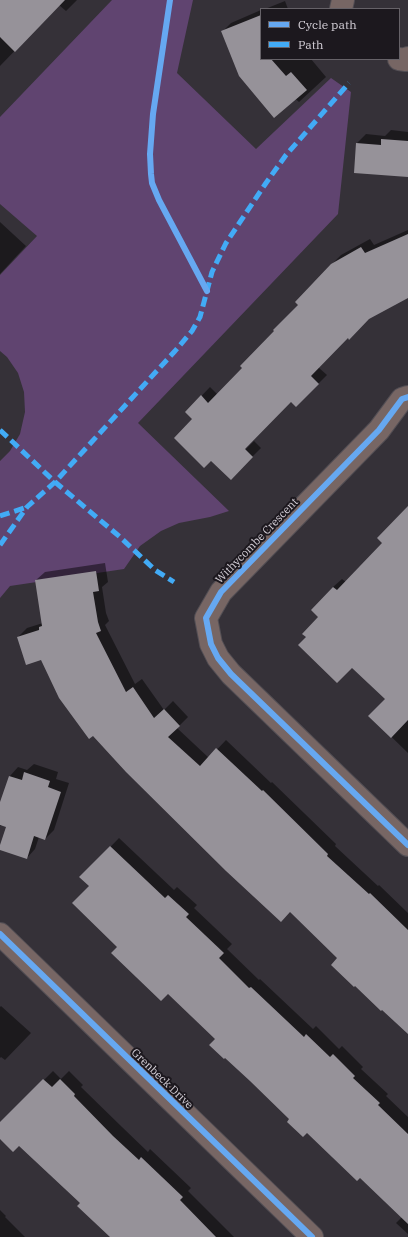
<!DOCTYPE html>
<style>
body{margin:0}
#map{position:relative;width:408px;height:1237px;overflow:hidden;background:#353138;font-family:"IBM Plex Serif",serif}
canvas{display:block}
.legend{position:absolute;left:260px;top:8px;width:140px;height:52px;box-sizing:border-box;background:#1c181e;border:1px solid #666268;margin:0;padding:5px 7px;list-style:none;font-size:12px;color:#d5d0d8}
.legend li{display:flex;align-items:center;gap:8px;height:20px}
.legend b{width:20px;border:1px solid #666268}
</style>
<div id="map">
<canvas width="408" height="1237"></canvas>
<ul class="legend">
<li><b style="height:5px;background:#66a8f1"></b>Cycle path</li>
<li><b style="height:5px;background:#42abf6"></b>Path</li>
</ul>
</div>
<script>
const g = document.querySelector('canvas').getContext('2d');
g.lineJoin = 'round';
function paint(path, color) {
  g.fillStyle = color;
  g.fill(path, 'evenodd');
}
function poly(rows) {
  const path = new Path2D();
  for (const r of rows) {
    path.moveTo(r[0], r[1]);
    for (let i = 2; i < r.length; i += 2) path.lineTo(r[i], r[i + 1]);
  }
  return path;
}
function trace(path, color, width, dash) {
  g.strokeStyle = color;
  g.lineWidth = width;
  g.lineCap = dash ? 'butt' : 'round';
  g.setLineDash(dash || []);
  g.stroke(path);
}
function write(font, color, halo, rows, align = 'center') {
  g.font = font + ' "IBM Plex Serif",serif';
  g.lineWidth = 4;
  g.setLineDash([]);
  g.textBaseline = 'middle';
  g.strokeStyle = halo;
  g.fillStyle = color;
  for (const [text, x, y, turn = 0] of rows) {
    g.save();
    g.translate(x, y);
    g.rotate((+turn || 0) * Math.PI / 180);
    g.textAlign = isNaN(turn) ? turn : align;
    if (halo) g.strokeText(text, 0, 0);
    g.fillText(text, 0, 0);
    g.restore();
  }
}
paint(poly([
 [112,0,193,0,177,73,256,149,331,78,351,92,338,214,138,423,229,511,210,517,179,523,161,531,140,546,124,569,10,586,0,598,0,461,10,451,20,434,25,412,24,392,18,373,7,357,0,351,0,275,37,236,0,204,0,117]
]), '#604470');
paint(poly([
 [0,0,77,0,66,11,59,5,0,66],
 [285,1,288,9,265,9],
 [261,10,261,59,311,59,326,77,299,102,222,32,231,23],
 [391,130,408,132,408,176,355,172,357,143,366,134,385,136],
 [0,222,26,246,0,274],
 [408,230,408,296,370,317,348,337,318,367,327,375,296,406,291,401,241,452,242,453,254,441,261,448,231,478,194,419,186,412,210,387,218,395,243,368,299,305,331,265,341,255,370,239,374,245],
 [408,507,408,753,370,716,386,699,352,667,307,637,320,617,333,587,342,579,346,582,384,543],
 [105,563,108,582,102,587,106,613,109,621,105,625,135,684,142,679,164,710,173,701,188,717,177,728,209,758,226,740,271,783,272,782,336,844,335,846,378,886,379,885,408,913,408,1033,339,958,42,659,18,637,27,628,43,623,36,580,45,572],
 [34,764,58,772,56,779,69,783,54,830,45,839,39,837,35,849,27,858,0,849,8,824,0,826,0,805,10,776,18,767,27,770],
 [119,838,174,890,177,887,197,905,194,908,232,944,227,949,259,980,260,979,313,1029,316,1026,339,1049,342,1046,363,1067,361,1069,388,1094,386,1096,408,1117,408,1234,396,1223,402,1217,360,1176,291,1119,216,1039,119,947,90,886,81,877],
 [1,1006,31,1033,5,1060,1,1057,0,1058,0,1007],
 [53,1071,61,1079,69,1071,83,1085,81,1087,122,1127,148,1152,150,1149,191,1188,188,1191,234,1237,111,1237,81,1203,19,1144,0,1138,0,1124],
 [0,1210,6,1216,5,1217,25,1237,0,1237]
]), '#0007');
paint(poly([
 [0,0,65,0,15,52,0,37],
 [261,15,261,59,271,59,286,76,291,72,307,90,274,118,239,76,221,31],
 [381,139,408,141,408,177,354,173,356,143,381,145],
 [408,234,408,298,369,319,349,340,348,338,311,376,319,384,296,407,291,402,245,449,253,457,231,480,211,461,204,468,174,438,192,419,185,412,201,395,208,403,242,368,240,366,274,331,273,330,298,305,295,302,331,264,361,247,365,253],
 [408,506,408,720,391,738,368,716,385,699,352,668,337,683,298,645,306,637,302,634,318,617,311,610,333,587,337,590,382,543,377,538],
 [96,571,99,591,93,592,98,622,101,631,96,633,126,692,133,687,154,718,164,709,180,726,168,737,200,766,216,748,262,791,263,790,328,854,327,856,369,894,370,893,408,930,408,1034,382,1010,381,1011,355,986,354,987,331,965,337,958,290,912,281,922,226,871,126,772,93,736,89,739,59,698,41,660,26,665,17,637,39,630,39,627,42,626,35,580],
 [24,772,50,781,48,787,61,792,45,840,34,836,27,859,0,850,0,845,6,827,0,825,0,802,9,776,22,780],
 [110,846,165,898,168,895,189,914,186,917,224,953,219,958,249,988,251,987,304,1037,306,1034,330,1057,333,1054,355,1076,353,1078,380,1103,378,1105,408,1134,408,1224,360,1178,357,1181,307,1133,303,1137,287,1122,289,1119,250,1081,225,1058,224,1059,209,1045,215,1039,168,994,161,1001,111,953,117,947,72,903,89,886,79,877],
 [43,1079,52,1087,60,1079,75,1094,74,1096,113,1136,139,1160,141,1157,183,1197,180,1200,216,1237,110,1237,77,1206,80,1203,19,1146,13,1152,0,1139,0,1122]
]), '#969299');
const street = poly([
 [341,9,343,0],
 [399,59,406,60,408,58],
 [408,397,402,399,379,430,221,592,206,618,211,644,218,658,231,674,408,845],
 [0,934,312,1237]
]);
trace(street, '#524e54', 24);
trace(street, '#776664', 22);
trace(poly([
 [0,430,55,482,120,537,155,570,174,582],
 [0,516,27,507],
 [0,545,27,507,55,482,175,351,192,331,200,317,212,272,226,243,266,183,286,155,349,83]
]), '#42abf6', 5, [10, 5]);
trace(poly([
 [170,0,153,114,150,154,151,174,152,183,159,200,207,291],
 [408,397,402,399,379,430,221,592,206,618,211,644,218,658,231,674,408,845],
 [0,934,312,1237]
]), '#66a8f1', 6);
write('11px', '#d5d0d8', '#1c181e', [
 ["Withycombe Crescent",257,541,-46],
 ["Grenbeck Drive",162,1079,44]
]);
</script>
